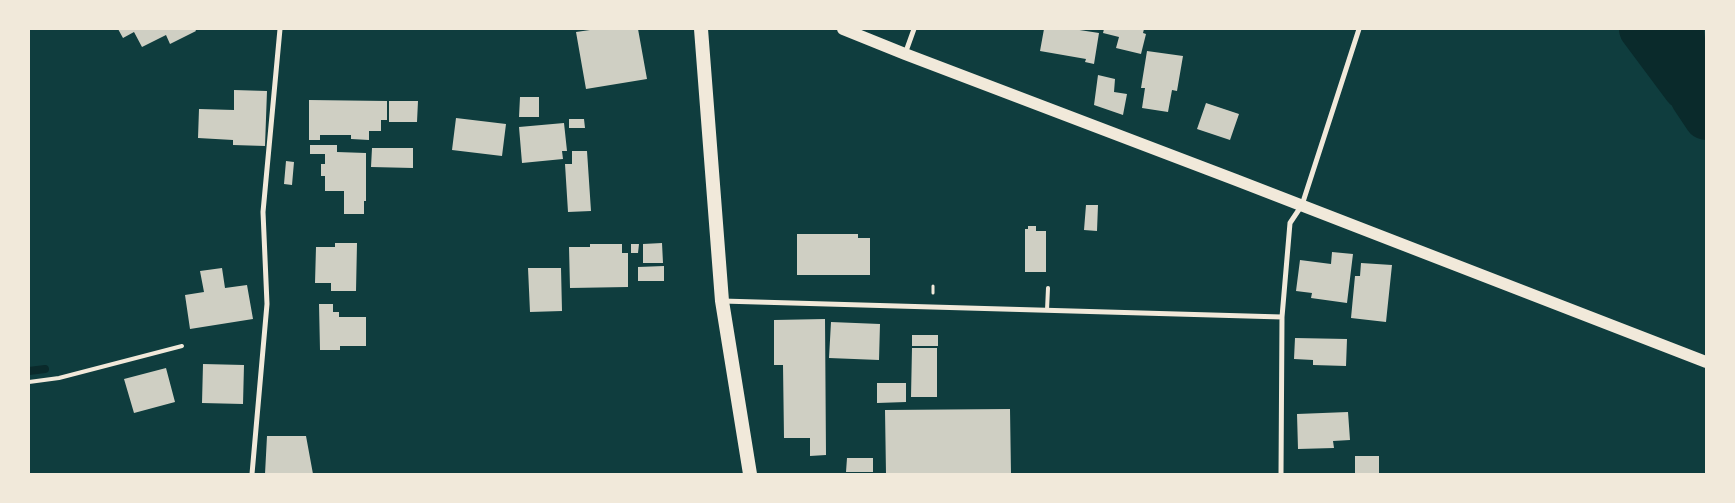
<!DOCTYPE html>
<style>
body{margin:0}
#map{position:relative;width:1735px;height:503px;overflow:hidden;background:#0f3d3e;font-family:Mulish,sans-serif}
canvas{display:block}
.frame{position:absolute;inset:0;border:30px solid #f1e9da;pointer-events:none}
</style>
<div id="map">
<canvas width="1735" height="503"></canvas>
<div class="frame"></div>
</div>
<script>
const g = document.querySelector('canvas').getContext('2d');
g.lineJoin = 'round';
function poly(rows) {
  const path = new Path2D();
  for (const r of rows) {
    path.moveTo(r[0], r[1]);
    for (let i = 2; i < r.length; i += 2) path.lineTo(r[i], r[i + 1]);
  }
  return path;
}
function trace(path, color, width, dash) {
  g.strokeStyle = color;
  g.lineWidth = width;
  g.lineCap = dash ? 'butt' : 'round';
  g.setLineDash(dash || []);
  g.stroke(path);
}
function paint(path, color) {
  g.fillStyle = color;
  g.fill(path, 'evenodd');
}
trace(poly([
 [29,371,45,369]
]), '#0a2a2b', 8);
trace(poly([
 [1641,29,1685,88],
 [1678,29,1682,34,1692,97,1706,118]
]), '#0a2a2b', 44);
paint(poly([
 [118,29,195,29,196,31,170,44,166,35,142,47,134,32,123,38],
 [597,29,638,29,647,79,586,89,576,32],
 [1044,29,1073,29,1099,33,1094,64,1085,62,1086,59,1040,51],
 [1104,29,1144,29,1143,33,1146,34,1141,54,1116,48,1119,37,1103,33],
 [1147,51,1183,56,1177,91,1172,90,1168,112,1142,108,1145,88,1141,88],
 [1098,75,1115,79,1114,92,1127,94,1123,115,1094,105],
 [234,90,267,91,265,146,233,145,233,140,198,138,199,109,234,110],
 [520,97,539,97,539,117,519,117],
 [309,100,387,101,387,120,381,120,381,131,369,131,369,140,351,139,351,135,320,135,320,140,309,140],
 [389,101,418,101,417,122,389,122],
 [1206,103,1239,114,1230,140,1197,129],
 [456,118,506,124,502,156,452,150],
 [569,119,584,119,585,128,569,128],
 [564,123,567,151,562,151,563,159,522,163,519,127],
 [310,145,337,145,337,152,366,153,366,201,364,201,364,214,344,214,344,191,325,191,325,176,321,176,321,164,325,164,325,154,310,154],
 [372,148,413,148,413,168,371,167],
 [572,151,587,151,591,211,568,212,565,164,572,164],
 [286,161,294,162,292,185,284,184],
 [1086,205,1098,205,1097,231,1084,230],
 [1028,226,1036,226,1036,231,1046,231,1046,272,1025,272,1025,229,1028,229],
 [797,234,858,234,858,238,870,238,870,275,797,275],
 [335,243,357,243,356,291,331,291,331,283,315,283,316,247,335,247],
 [662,243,663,263,643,263,643,244],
 [590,244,622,244,622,253,628,253,628,287,570,288,569,247,590,247],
 [631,244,639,244,638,253,631,253],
 [1332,252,1353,254,1347,303,1311,298,1312,293,1296,291,1300,260,1331,264],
 [1361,263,1392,265,1386,322,1351,318,1355,276,1360,276],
 [664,266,664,281,638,281,638,267],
 [222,268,225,288,247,285,253,319,190,329,185,295,204,292,200,271],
 [528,268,561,268,562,311,530,312],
 [319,304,333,304,333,312,339,312,339,317,366,317,366,346,340,346,340,350,320,350],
 [825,319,826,455,810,456,810,438,784,438,783,365,774,365,774,320],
 [831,322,880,324,879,360,829,358],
 [912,335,938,335,938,346,912,346],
 [1295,338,1347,339,1346,366,1313,365,1313,360,1294,359],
 [912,348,937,348,937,397,911,397],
 [203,364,244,365,243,404,202,403],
 [166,368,175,402,134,413,124,379],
 [877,383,906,383,906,402,877,403],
 [1010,409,1011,474,886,474,885,410],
 [1348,412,1350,440,1333,441,1334,448,1298,449,1297,414],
 [267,436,306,436,313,474,265,474],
 [1355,456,1379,456,1379,474,1355,474],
 [847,458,873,458,873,472,846,472]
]), '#cfcfc3');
trace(poly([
 [933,293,933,286]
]), '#f1e9da', 3);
trace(poly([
 [1047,310,1048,288],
 [29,382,59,378,182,346]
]), '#f1e9da', 4);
trace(poly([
 [905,54,914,29],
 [722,301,1282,317],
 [252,474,267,304,263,212,280,29],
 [1281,474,1282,317,1290,223,1302,205,1359,29]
]), '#f1e9da', 5);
trace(poly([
 [843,29,905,54,1236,180,1706,362]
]), '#f1e9da', 12);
trace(poly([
 [701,29,722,301,750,474]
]), '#f1e9da', 14);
</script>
